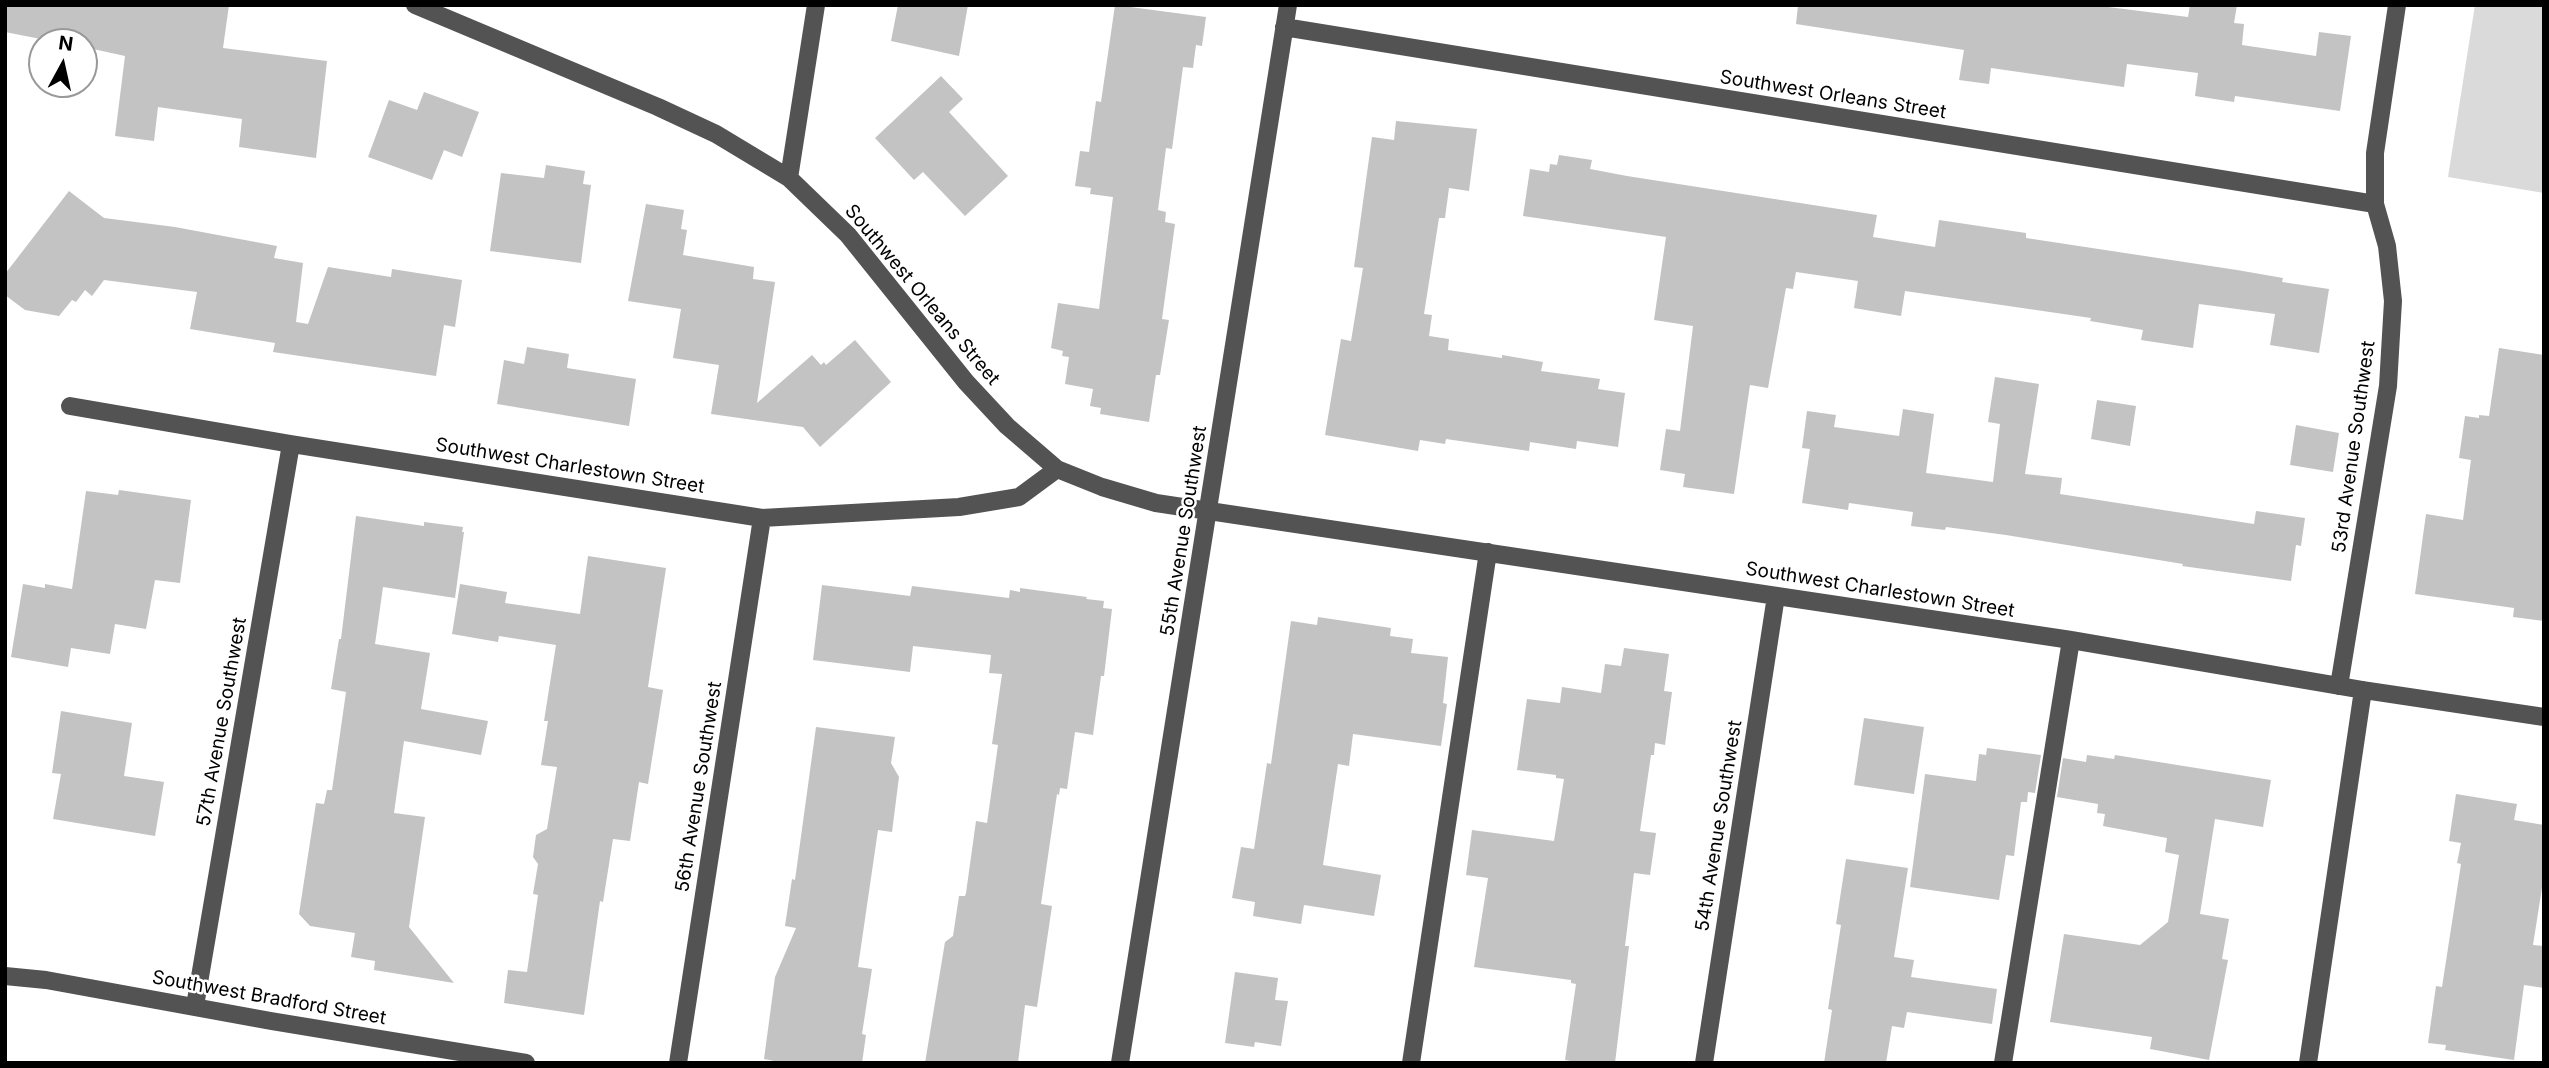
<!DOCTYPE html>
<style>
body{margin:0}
#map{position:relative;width:2549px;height:1068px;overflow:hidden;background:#fff;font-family:Inter,sans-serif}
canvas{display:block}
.frame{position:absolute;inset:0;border:7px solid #000;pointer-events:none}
.north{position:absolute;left:28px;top:28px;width:70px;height:70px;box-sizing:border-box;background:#fff;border:2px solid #999;border-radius:50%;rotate:8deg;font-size:19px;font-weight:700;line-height:28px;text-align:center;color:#000}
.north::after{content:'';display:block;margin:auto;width:24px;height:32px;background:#000;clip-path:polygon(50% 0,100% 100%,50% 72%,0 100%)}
</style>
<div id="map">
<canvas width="2549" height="1068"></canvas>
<div class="frame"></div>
<div class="north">N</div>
</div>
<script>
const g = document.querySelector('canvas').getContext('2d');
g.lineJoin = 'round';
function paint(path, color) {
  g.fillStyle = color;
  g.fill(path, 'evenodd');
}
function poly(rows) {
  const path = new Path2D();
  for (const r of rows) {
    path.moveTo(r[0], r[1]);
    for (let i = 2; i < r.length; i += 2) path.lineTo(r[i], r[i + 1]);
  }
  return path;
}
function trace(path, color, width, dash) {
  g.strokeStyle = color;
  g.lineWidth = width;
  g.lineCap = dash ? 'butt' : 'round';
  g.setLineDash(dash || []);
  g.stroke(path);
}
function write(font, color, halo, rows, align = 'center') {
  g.font = font + ' Inter,sans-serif';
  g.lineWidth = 5;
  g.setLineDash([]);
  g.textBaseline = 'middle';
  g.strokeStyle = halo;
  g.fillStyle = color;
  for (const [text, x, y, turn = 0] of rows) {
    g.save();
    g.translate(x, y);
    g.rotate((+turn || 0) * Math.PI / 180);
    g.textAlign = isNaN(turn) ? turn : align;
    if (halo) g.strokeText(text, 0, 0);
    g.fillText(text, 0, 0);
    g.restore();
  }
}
paint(poly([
 [2475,5,2544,5,2544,193,2448,177]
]), '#dadada');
paint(poly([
 [5,5,229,5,223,48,327,61,316,158,239,147,242,119,158,107,154,141,115,136,125,56,84,47,84,42,56,42,5,32],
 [898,5,968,5,959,56,891,41],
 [1115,5,1206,17,1202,46,1196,45,1193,68,1183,67,1172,149,1166,148,1158,210,1166,212,1165,222,1175,224,1162,319,1169,320,1160,375,1156,375,1149,422,1100,414,1101,408,1090,406,1093,389,1065,384,1069,357,1062,356,1063,351,1051,348,1058,303,1099,309,1113,197,1090,194,1091,188,1075,186,1080,151,1089,152,1096,101,1101,102],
 [1798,5,2092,5,2188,17,2190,5,2237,5,2234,23,2244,24,2242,45,2316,56,2319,32,2351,36,2340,111,2235,96,2234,102,2195,96,2198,73,2127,64,2124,87,1991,68,1989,84,1959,80,1964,50,1796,24],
 [941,76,963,99,949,112,1008,176,965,216,923,172,914,180,875,138],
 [424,92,479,112,462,157,444,150,432,180,368,157,389,100,417,110],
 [1396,121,1477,129,1469,191,1449,188,1445,218,1439,218,1424,314,1432,315,1429,336,1449,339,1448,350,1502,358,1502,355,1543,362,1541,371,1600,379,1598,389,1625,393,1618,447,1577,441,1576,449,1530,442,1529,451,1446,439,1445,444,1420,440,1418,451,1325,435,1341,339,1351,341,1363,268,1354,267,1372,137,1394,140],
 [1559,155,1592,160,1590,169,1627,176,1877,215,1873,237,1935,247,1939,220,2026,233,2026,238,2237,270,2283,278,2282,282,2329,289,2319,353,2270,345,2275,314,2199,304,2193,348,2141,340,2143,330,2090,321,2091,318,1905,291,1901,316,1854,308,1858,281,1796,272,1793,289,1786,288,1768,388,1750,385,1734,494,1683,487,1685,474,1660,470,1666,429,1680,431,1693,326,1654,320,1666,237,1523,216,1530,169,1549,172,1550,164,1557,165],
 [546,165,585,171,583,184,591,185,581,263,490,251,501,173,544,178],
 [69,191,104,218,175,227,277,246,274,258,303,263,296,322,308,324,328,267,391,277,392,269,462,280,455,327,444,325,436,376,273,352,275,343,190,329,197,292,104,280,92,296,85,290,76,302,72,300,59,316,25,310,5,295,5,274],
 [646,204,684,210,681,229,687,230,683,255,754,267,753,279,775,282,757,403,812,355,821,365,824,362,826,365,855,340,891,382,820,447,803,427,711,414,719,365,673,358,681,309,628,301],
 [527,347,569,354,567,368,636,379,629,426,497,404,504,360,524,364],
 [2499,348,2544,355,2544,621,2513,617,2514,608,2415,594,2426,514,2463,520,2471,460,2459,458,2465,416,2479,418,2479,415,2489,416],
 [1995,377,2039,384,2025,474,2062,478,2060,494,2150,508,2254,524,2256,511,2305,518,2301,546,2296,545,2291,581,2182,566,2183,564,2006,535,1946,527,1945,530,1911,526,1913,512,1849,503,1848,510,1802,503,1810,449,1802,448,1807,411,1836,415,1834,427,1899,436,1903,409,1934,414,1926,473,1993,482,2000,424,1988,422],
 [2097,400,2136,406,2130,446,2091,439],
 [2296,425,2339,433,2333,472,2290,465],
 [119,490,191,500,180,583,155,580,146,629,115,624,110,654,71,648,68,667,11,657,23,584,45,588,45,584,72,589,86,491,118,495],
 [356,516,424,526,424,522,463,527,462,532,464,532,455,598,383,587,375,644,430,653,421,709,488,721,481,755,404,741,394,813,425,817,409,927,454,983,374,970,375,961,351,957,355,933,310,926,299,914,316,803,324,804,327,790,332,790,346,692,331,689,339,639,341,639],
 [588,556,666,568,648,687,663,690,648,784,639,782,630,841,613,839,603,902,600,901,584,1015,504,1003,508,970,527,972,538,895,533,894,538,864,533,857,536,835,547,829,557,767,541,765,548,721,544,721,556,645,499,636,498,642,452,634,460,584,507,592,505,603,580,614],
 [822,585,910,596,912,586,1009,598,1010,590,1020,592,1020,588,1087,597,1086,599,1104,601,1103,608,1112,609,1104,676,1101,676,1093,735,1075,732,1067,789,1060,788,1059,795,1057,794,1041,904,1052,906,1037,1007,1025,1005,1018,1063,925,1063,945,942,953,936,959,896,965,896,966,893,976,821,987,823,998,745,992,744,1002,674,989,673,991,655,913,646,910,672,813,660],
 [1318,617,1391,628,1390,636,1413,639,1411,653,1448,657,1443,703,1447,704,1441,746,1353,734,1349,766,1338,764,1323,865,1381,875,1374,916,1304,905,1301,924,1253,916,1255,902,1232,898,1241,847,1254,849,1267,763,1271,764,1291,621,1317,625],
 [1624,648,1669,654,1664,691,1672,692,1665,745,1655,743,1654,755,1651,755,1640,831,1656,833,1650,875,1634,873,1625,946,1629,946,1615,1063,1582,1063,1565,1060,1576,984,1571,983,1571,980,1474,967,1488,878,1466,875,1472,830,1554,841,1564,779,1556,778,1556,775,1517,770,1527,699,1560,703,1562,687,1601,693,1605,664,1621,666],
 [61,711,132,723,124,776,164,782,155,836,53,819,61,774,52,773],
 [1864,718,1924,727,1914,794,1854,785],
 [816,727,895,737,891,763,899,777,892,832,878,830,858,967,872,969,862,1034,866,1035,862,1063,784,1063,764,1059,775,977,796,928,785,926,792,879,795,880],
 [1987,748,2041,755,2035,793,2028,792,2027,802,2021,802,2014,856,2006,855,1999,900,1910,887,1925,774,1976,781,1979,754,1986,755],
 [2087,755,2114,759,2115,755,2271,780,2263,827,2215,819,2200,914,2229,919,2222,959,2228,960,2209,1060,2150,1049,2152,1037,2050,1022,2064,934,2140,945,2168,922,2179,855,2165,852,2167,838,2103,826,2105,814,2097,813,2098,804,2057,797,2063,758,2086,762],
 [2456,794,2517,804,2514,820,2544,825,2544,875,2533,945,2544,946,2544,988,2524,985,2514,1060,2445,1050,2446,1045,2428,1043,2436,986,2442,987,2461,864,2457,863,2461,843,2449,841],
 [1846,859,1908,868,1894,957,1914,960,1911,977,1997,989,1992,1024,1907,1012,1904,1028,1892,1026,1886,1063,1824,1063,1832,1010,1828,1009,1841,925,1836,924],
 [1235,972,1278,978,1275,1000,1288,1001,1281,1046,1255,1042,1254,1047,1225,1043]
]), '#c3c3c3');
trace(poly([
 [415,5,658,107,716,134,789,178,848,235,966,382,1007,426,1057,469,1102,487,1156,503,1209,511,2071,640,2363,690,2544,717],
 [1284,27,2375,204],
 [789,178,816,5],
 [70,406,291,444,762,518,959,507,1019,497,1057,469],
 [2339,686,2388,386,2393,301,2387,246,2375,204,2375,153,2397,5],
 [5,976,46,980,271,1021,526,1063],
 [195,1006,291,444],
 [678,1063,762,518],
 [1120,1063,1288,5],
 [1411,1063,1488,552],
 [1704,1063,1776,596],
 [2003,1063,2071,640],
 [2308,1063,2363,690]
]), '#535353', 18);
write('19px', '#000', '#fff', [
 ["Southwest Orleans Street",1833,95,9],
 ["Southwest Orleans Street",922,295,50],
 ["53rd Avenue Southwest",2354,447,-82],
 ["Southwest Charlestown Street",570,466,9],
 ["55th Avenue Southwest",1184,531,-81],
 ["Southwest Charlestown Street",1880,590,9],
 ["57th Avenue Southwest",222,722,-80],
 ["56th Avenue Southwest",699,787,-81],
 ["54th Avenue Southwest",1719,826,-81],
 ["Southwest Bradford Street",269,998,10]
]);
</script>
